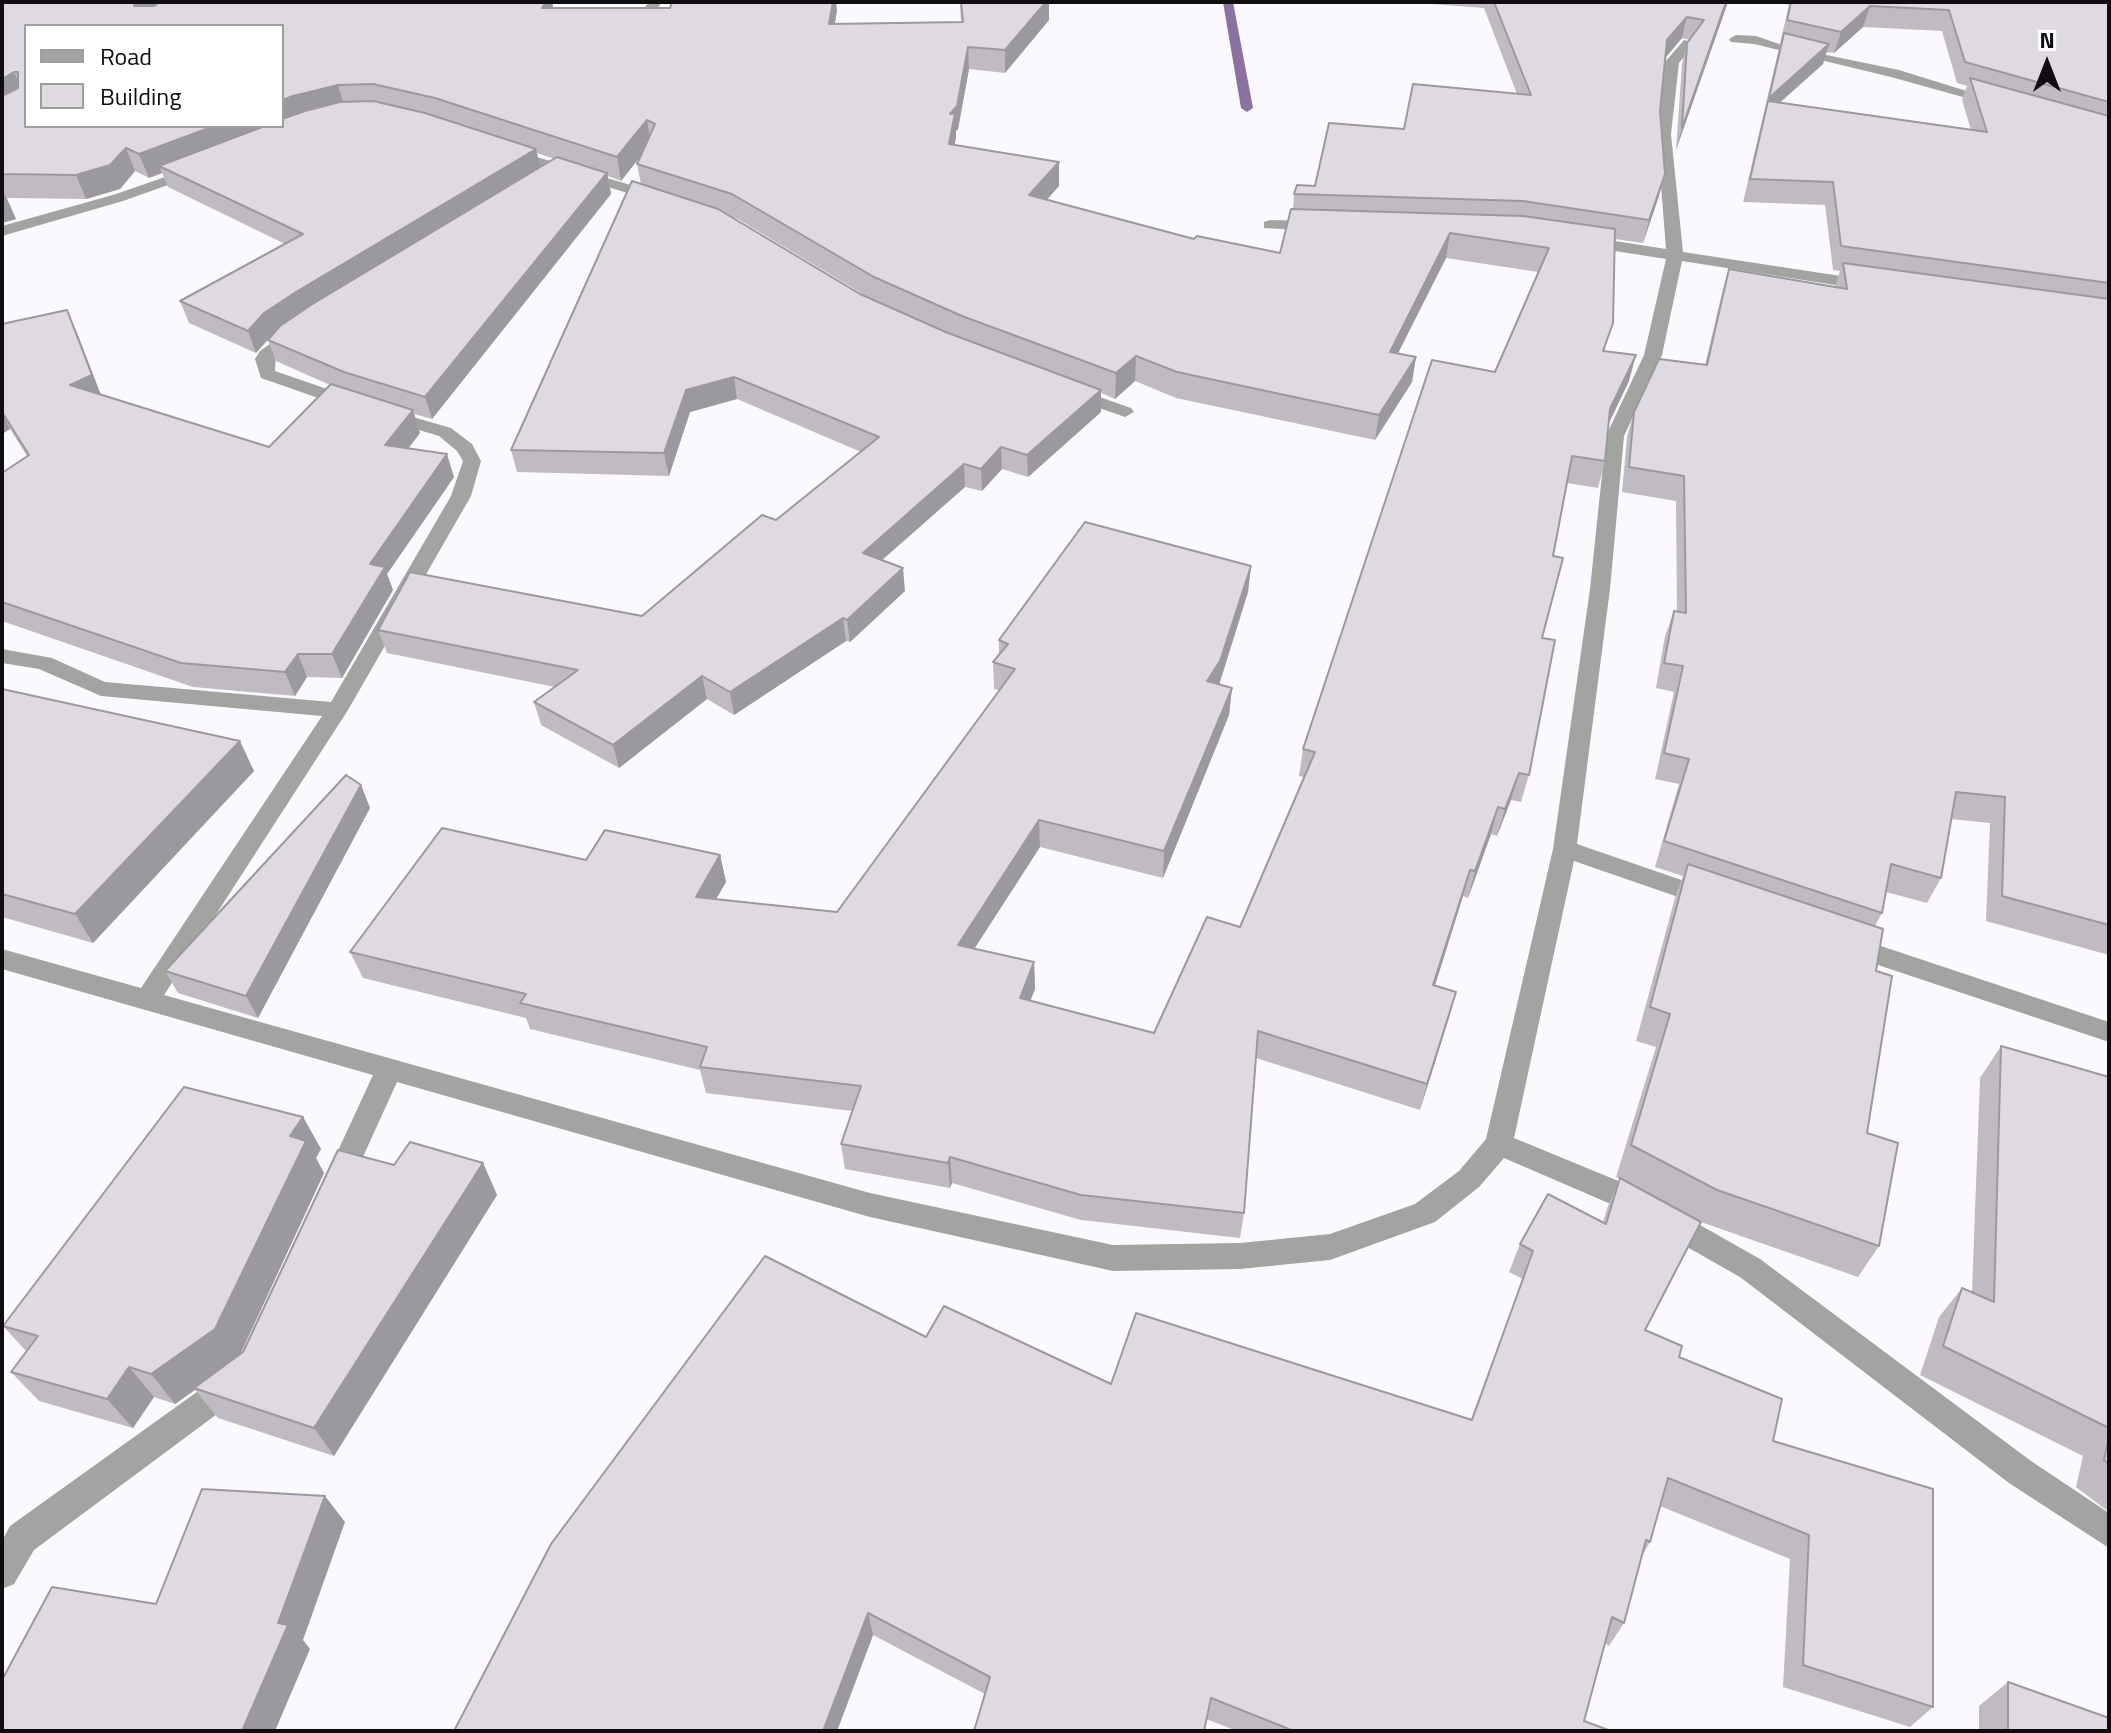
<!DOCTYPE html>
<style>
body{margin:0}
#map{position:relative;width:2111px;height:1733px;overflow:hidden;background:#fcf9fe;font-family:"Titillium Web",sans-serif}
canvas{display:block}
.frame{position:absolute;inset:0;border:4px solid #0f0d10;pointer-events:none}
.legend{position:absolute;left:24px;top:24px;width:260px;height:104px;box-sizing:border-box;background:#fff;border:2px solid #9f9e9f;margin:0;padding:10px 14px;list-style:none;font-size:24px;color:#0f0d10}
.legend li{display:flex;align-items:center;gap:16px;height:40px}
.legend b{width:40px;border:2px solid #9f9e9f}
.north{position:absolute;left:2007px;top:24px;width:80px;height:80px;-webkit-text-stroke:6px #fff;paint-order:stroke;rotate:0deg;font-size:22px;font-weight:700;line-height:32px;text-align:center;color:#0f0d10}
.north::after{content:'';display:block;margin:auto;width:28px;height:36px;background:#0f0d10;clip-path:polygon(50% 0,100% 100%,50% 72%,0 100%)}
</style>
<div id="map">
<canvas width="2111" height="1733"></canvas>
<div class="frame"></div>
<ul class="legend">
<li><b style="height:10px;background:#a2a4a1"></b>Road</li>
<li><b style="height:22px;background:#dfdae2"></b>Building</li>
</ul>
<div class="north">N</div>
</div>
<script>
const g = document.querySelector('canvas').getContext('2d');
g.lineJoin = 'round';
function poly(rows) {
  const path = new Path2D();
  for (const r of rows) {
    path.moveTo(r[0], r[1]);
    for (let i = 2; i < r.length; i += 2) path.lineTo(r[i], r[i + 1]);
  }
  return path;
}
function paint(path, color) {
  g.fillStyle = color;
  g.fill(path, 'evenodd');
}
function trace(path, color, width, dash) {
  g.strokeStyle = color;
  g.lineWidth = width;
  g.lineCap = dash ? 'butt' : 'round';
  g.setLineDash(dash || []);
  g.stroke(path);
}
paint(poly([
 [1223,2,1233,2,1253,108,1247,112,1241,108,1223,2]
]), '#8b719f');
paint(poly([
 [649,2,662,2,652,16,622,21,616,17,643,10,649,2],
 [1736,35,1756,36,1788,47,1899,70,2002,102,1995,106,1891,77,1754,44,1731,42,1729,39,1736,35],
 [1684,40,1696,43,1679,63,1671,134,1683,252,1867,280,1875,285,1867,290,1682,261,1662,355,1624,436,1610,589,1577,844,1719,893,1722,899,1719,905,1710,908,1574,861,1514,1138,1633,1187,1760,1259,2031,1461,2109,1513,2109,1548,2009,1483,1740,1277,1613,1205,1504,1158,1479,1187,1435,1222,1330,1260,1240,1269,1113,1271,870,1217,397,1082,347,1192,337,1195,327,1192,323,1183,373,1075,2,969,2,949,141,988,322,716,101,696,39,669,2,663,2,649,52,658,105,682,331,702,451,496,463,461,457,451,439,436,379,418,379,410,385,409,451,428,472,444,481,461,471,496,348,710,164,995,870,1193,1113,1245,1240,1243,1330,1234,1415,1204,1459,1171,1486,1139,1553,849,1590,589,1606,436,1644,355,1666,259,1583,246,1575,241,1583,236,1666,249,1657,134,1665,62,1684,40],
 [510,149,664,195,667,198,654,201,505,156,503,153,510,149],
 [194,167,199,168,199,174,123,201,2,236,2,226,113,195,194,167],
 [1270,220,1319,221,1327,226,1319,231,1264,228,1264,222,1270,220],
 [296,325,304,330,276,354,275,371,356,399,356,407,344,407,261,378,255,359,260,351,296,325],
 [1071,387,1131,408,1134,412,1125,417,1065,396,1065,388,1071,387],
 [1848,935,2109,1022,2109,1042,1839,952,1835,945,1839,938,1848,935],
 [233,1370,244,1374,248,1384,244,1394,34,1550,14,1584,2,1589,2,1541,10,1526,222,1374,233,1370]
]), '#a2a4a1');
paint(poly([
 [2,2,564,2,563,3,552,3,553,8,837,10,835,24,961,22,960,2,1049,20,1005,73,969,69,958,129,956,131,955,145,1059,162,1059,186,1047,199,1194,239,1280,253,1293,209,1294,194,1315,186,1404,129,1517,94,1484,8,1404,2,1728,2,1676,150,1682,64,1687,43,1690,40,1682,38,1666,57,1660,111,1659,196,1643,243,1615,239,1605,351,1629,381,1609,423,1605,461,1598,488,1567,483,1553,556,1542,638,1529,775,1521,802,1511,800,1497,836,1491,834,1468,898,1463,896,1435,985,1456,992,1420,1110,1256,1058,1244,1213,1240,1238,1081,1220,952,1183,950,1188,845,1169,841,1144,852,1111,706,1093,700,1070,530,1029,526,1018,363,978,350,952,586,860,720,855,726,882,716,899,837,912,999,690,994,689,993,662,999,654,999,640,1251,566,1248,592,1219,685,1232,688,1229,715,1163,878,1040,847,974,949,1034,962,1035,989,1030,1001,1154,1033,1240,927,1304,777,1299,776,1303,749,1495,372,1538,272,1446,258,1398,353,1416,357,1412,382,1375,440,1176,398,1135,381,1115,399,1101,393,1101,412,1028,477,1002,469,982,491,965,487,882,560,905,591,850,642,846,641,734,715,707,699,619,768,541,725,534,702,555,687,387,653,378,630,642,616,776,520,861,452,737,399,690,412,669,476,517,472,511,450,641,184,637,164,640,157,621,181,608,176,611,194,432,419,414,414,420,433,408,449,454,477,387,574,393,590,342,678,307,677,295,696,193,687,2,621,2,473,27,456,10,429,2,434,2,324,77,333,101,395,269,447,330,385,276,361,268,340,273,334,256,353,189,323,180,301,285,244,168,187,162,173,149,178,135,171,120,189,86,199,7,198,16,219,2,223],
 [537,153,555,159,540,167],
 [731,217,736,218,871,299,860,294],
 [1779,2,2109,2,2109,955,1986,921,1990,823,1951,819,1941,878,1927,903,1886,892,1882,913,1875,926,1876,971,1867,1133,1879,1246,1858,1277,1701,1222,1645,1330,1679,1357,1773,1441,1933,1707,1910,1727,1783,1687,1790,1559,1660,1506,1650,1542,1642,1556,1624,1623,1609,1646,1605,1643,1584,1721,1611,1731,1237,1731,1206,1719,985,1694,873,1635,837,1731,454,1731,926,1337,1111,1384,1471,1419,1523,1279,1509,1272,1520,1244,1603,1222,1608,1206,1620,1179,1616,1177,1656,1047,1636,1041,1675,898,1683,876,1655,867,1679,784,1655,779,1674,692,1656,688,1665,636,1674,611,1677,612,1676,501,1622,492,1627,437,1634,412,1705,365,1722,293,1729,269,1835,287,1840,271,1833,270,1825,205,1743,202,1789,5],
 [1863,27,1942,31,1957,83,1967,86,1962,100,1971,130,1779,103,1823,64,1826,52,1834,53],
 [2,689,254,771,93,943,2,917],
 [361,785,370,808,258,1018,178,993,165,971],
 [2001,1046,2109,1077,2109,1512,2076,1487,2083,1456,1920,1375,1939,1317,1962,1288,1972,1292,1980,1078],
 [303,1117,321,1149,316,1158,324,1173,240,1355,243,1352,394,1165,483,1163,497,1195,334,1456,218,1418,195,1390,175,1404,154,1397,133,1428,39,1401,11,1372,26,1351,3,1326],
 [2008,1682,2109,1731,1979,1731,1979,1706]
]), '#c0bbc2');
paint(poly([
 [134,2,173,2,142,24,134,6],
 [546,2,552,2,555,16,542,8],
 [833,2,836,2,837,10,831,46,829,24],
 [1046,2,1049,2,1049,20,1005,73,1005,50],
 [1726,2,1728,2,1676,150,1682,128],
 [1870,6,1863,27,1834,53,1841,32],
 [1687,17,1682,38,1662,62,1667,40],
 [1829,44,1823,64,1765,116,1768,101,1763,118,1769,98],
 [968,47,969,69,958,129,956,131,956,137,950,168,950,114],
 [14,72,24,94,2,108,2,79],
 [338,85,345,108,159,166,162,173,149,178,139,154,214,126,282,126,282,100,293,96],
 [647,120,651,143,621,181,617,157],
 [126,148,135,171,120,189,86,199,76,175],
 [536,149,541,170,272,335,256,353,248,331,264,313,296,292],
 [1059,162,1059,186,1030,219,1029,195],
 [607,173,611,194,432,419,425,397],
 [1665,174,1659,196,1643,243,1649,220],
 [5,195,16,219,2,223,2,196],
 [1450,233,1446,258,1386,377,1390,352],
 [67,310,77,333,102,398,70,385],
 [1636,355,1629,381,1603,435,1610,409],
 [1136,356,1135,381,1115,399,1116,373],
 [1416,357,1412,382,1375,440,1379,415],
 [734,377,737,399,690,412,669,476,664,453,686,390],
 [1101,390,1101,412,1028,477,1027,455],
 [413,410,420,433,393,468,385,445],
 [2,413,10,429,2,434],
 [1001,447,1002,469,982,491,981,469],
 [447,454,454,477,387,574,393,590,342,678,332,654,370,564],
 [964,464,965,487,865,575,863,553],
 [1251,566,1248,592,1218,688,1207,681],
 [903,568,905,591,850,642,847,620],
 [843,618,846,641,734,715,730,692],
 [298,654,307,677,295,696,285,672],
 [702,676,707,699,619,768,613,745],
 [1232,688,1229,715,1163,878,1164,851],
 [240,741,254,771,93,943,75,914],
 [1519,773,1511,800,1497,836,1505,809],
 [361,785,370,808,258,1018,246,996],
 [1498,807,1491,834,1468,898,1475,871],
 [1039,820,1040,847,960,971,958,945],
 [720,855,726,882,702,923,696,897],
 [1470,870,1463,896,1427,1011,1433,985],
 [1034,962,1035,989,1021,1024,1020,998],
 [1456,992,1449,1018,1420,1110,1427,1084],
 [303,1117,321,1149,316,1158,324,1173,238,1359,175,1404,151,1374,290,1136],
 [950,1157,952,1183,950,1188,948,1163],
 [483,1163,497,1195,334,1456,314,1428],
 [129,1367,154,1397,133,1428,107,1399],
 [325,1496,345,1522,303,1640,310,1649,275,1731,242,1731,278,1623],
 [868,1613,873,1635,837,1731,823,1731]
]), '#9c999e');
const building = poly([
 [2,2,134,2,134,6,154,6,160,2,546,2,542,8,670,8,672,2,833,2,829,24,963,22,961,2,1046,2,1005,50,968,47,957,106,950,114,955,113,949,144,1059,162,1029,195,1194,239,1197,236,1280,253,1291,209,1523,216,1615,229,1613,323,1603,351,1636,355,1610,409,1605,461,1572,456,1553,556,1563,558,1542,638,1555,640,1529,775,1519,773,1505,809,1498,807,1475,871,1470,870,1433,985,1456,992,1427,1084,1258,1031,1244,1213,1081,1195,950,1157,948,1163,841,1144,861,1086,700,1067,707,1047,520,1003,526,994,350,952,442,828,586,860,605,830,720,855,696,897,837,912,1015,669,993,662,1008,644,999,640,1085,522,1251,566,1220,661,1207,681,1232,688,1164,851,1039,820,958,945,1034,962,1020,998,1154,1033,1207,917,1240,927,1315,752,1303,749,1432,360,1495,372,1549,248,1450,233,1390,352,1416,357,1379,415,1177,372,1136,356,1116,373,962,316,874,277,732,194,637,164,655,124,647,120,617,157,435,98,373,84,338,85,293,96,282,100,282,26,26,26,26,126,214,126,139,154,126,148,110,165,76,175,2,174,2,96,18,88,18,72,14,72,2,79,2,2],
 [1494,2,1726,2,1682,128,1687,43,1704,20,1687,17,1667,40,1660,111,1665,174,1649,220,1523,201,1294,194,1297,185,1315,186,1329,123,1404,129,1413,84,1531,95,1494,2],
 [1791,2,2109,2,2109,102,1965,62,1949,10,1870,6,1841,32,1787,20,1791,2],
 [1784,33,1829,44,1769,98,1784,33],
 [1970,78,2109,116,2109,283,1841,246,1833,182,1750,179,1768,101,1987,132,1970,78],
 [373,101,425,113,536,149,296,292,264,313,248,331,180,301,303,234,159,166,265,126,282,126,282,119,305,111,340,102,373,101],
 [557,157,607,173,425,397,344,372,268,340,280,326,311,305,557,157],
 [632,181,718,209,860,294,948,333,1101,390,1027,455,1001,447,981,469,964,464,863,553,903,568,847,620,843,618,730,692,702,676,613,745,534,702,578,670,378,630,410,572,642,616,762,515,776,520,879,437,734,377,686,390,664,453,511,450,632,181],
 [1843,263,2109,299,2109,925,2002,896,2005,797,1956,792,1941,878,1891,864,1882,913,1664,841,1689,759,1664,753,1683,666,1664,663,1674,611,1686,613,1684,476,1629,467,1634,412,1659,359,1707,365,1729,269,1847,289,1843,263],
 [67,310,92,375,70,385,269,447,331,384,413,410,385,445,447,454,370,564,385,567,332,654,298,654,285,672,181,663,2,602,2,473,29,455,2,412,2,324,67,310],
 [2,689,240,741,75,914,2,894,2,689],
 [346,775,361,785,246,996,165,971,346,775],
 [1688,864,1883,929,1876,971,1892,976,1867,1133,1898,1143,1879,1246,1717,1190,1631,1145,1670,1014,1650,1007,1688,864],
 [2001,1046,2109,1077,2109,1428,1943,1346,1962,1288,1994,1302,2001,1046],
 [184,1087,303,1117,290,1136,306,1141,215,1329,151,1374,129,1367,107,1399,11,1372,38,1336,3,1326,184,1087],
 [410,1142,483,1163,314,1428,194,1388,243,1352,338,1150,394,1165,410,1142],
 [1620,1178,1701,1222,1645,1330,1682,1346,1679,1357,1782,1399,1773,1441,1933,1489,1933,1707,1803,1665,1809,1535,1668,1478,1650,1542,1646,1540,1624,1623,1612,1617,1584,1721,1611,1731,1294,1731,1211,1698,1204,1731,974,1731,990,1677,868,1613,823,1731,454,1731,551,1544,765,1256,926,1337,944,1306,1111,1384,1136,1313,1472,1420,1533,1251,1520,1244,1548,1194,1606,1224,1620,1178],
 [2109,1437,2109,1464,2104,1460,2109,1437],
 [202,1489,325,1496,278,1623,288,1625,242,1731,2,1731,2,1680,52,1587,156,1604,202,1489],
 [2008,1682,2109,1718,2109,1731,2008,1731,2008,1682]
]);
paint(building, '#dfdae2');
trace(building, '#9c999e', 2);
</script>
